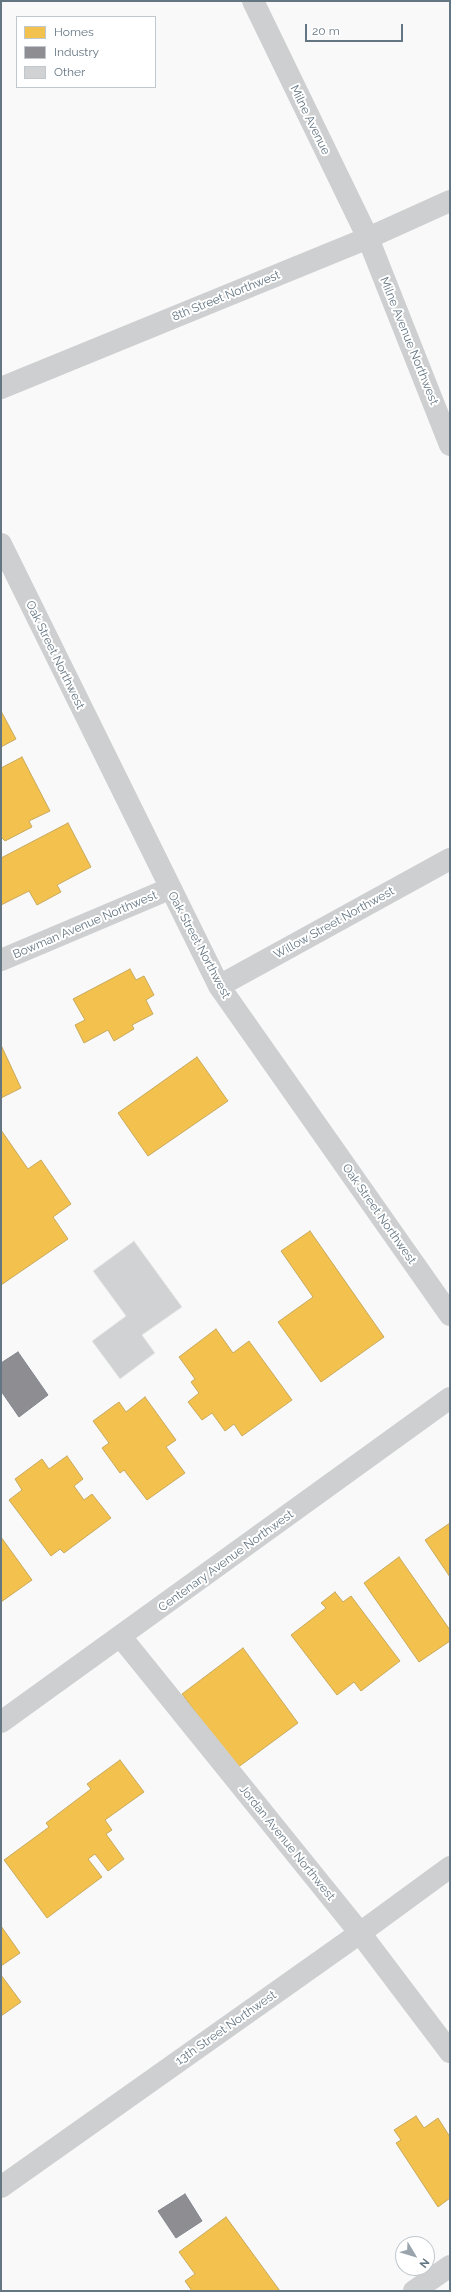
<!DOCTYPE html>
<style>
body{margin:0}
#map{position:relative;width:451px;height:2292px;overflow:hidden;background:#f9f9f9;font-family:Raleway,sans-serif}
canvas{display:block}
.frame{position:absolute;inset:0;border:2px solid #657683;pointer-events:none}
.legend{position:absolute;left:16px;top:16px;width:140px;height:72px;box-sizing:border-box;background:#fff;border:1px solid #c1c8cd;margin:0;padding:5px 7px;list-style:none;font-size:12px;color:#657683}
.legend li{display:flex;align-items:center;gap:8px;height:20px}
.legend b{width:20px;border:1px solid #c1c8cd}
.north{position:absolute;left:395px;top:2236px;width:40px;height:40px;box-sizing:border-box;background:#fff;border:1px solid #c1c8cd;border-radius:50%;rotate:128deg;font-size:11px;font-weight:700;line-height:16px;text-align:center;color:#657683}
.north::after{content:'';display:block;margin:auto;width:14px;height:18px;background:#99a4ac;clip-path:polygon(50% 0,100% 100%,50% 72%,0 100%)}
.scale{position:absolute;left:305px;top:24px;width:98px;height:18px;box-sizing:border-box;border:2px solid #657683;border-top:0;padding-left:5px;font-size:12px;line-height:14px;white-space:nowrap;color:#657683;-webkit-text-stroke:3px #fff;paint-order:stroke}
</style>
<div id="map">
<canvas width="451" height="2292"></canvas>
<div class="frame"></div>
<ul class="legend">
<li><b style="height:11px;background:#f2c14e"></b>Homes</li>
<li><b style="height:11px;background:#8d8d92"></b>Industry</li>
<li><b style="height:11px;background:#d0d2d3"></b>Other</li>
</ul>
<div class="north">N</div>
<div class="scale">20 m</div>
</div>
<script>
const g = document.querySelector('canvas').getContext('2d');
g.lineJoin = 'round';
function paint(path, color) {
  g.fillStyle = color;
  g.fill(path, 'evenodd');
}
function poly(rows) {
  const path = new Path2D();
  for (const r of rows) {
    path.moveTo(r[0], r[1]);
    for (let i = 2; i < r.length; i += 2) path.lineTo(r[i], r[i + 1]);
  }
  return path;
}
function trace(path, color, width, dash) {
  g.strokeStyle = color;
  g.lineWidth = width;
  g.lineCap = dash ? 'butt' : 'round';
  g.setLineDash(dash || []);
  g.stroke(path);
}
function write(font, color, halo, rows, align = 'center') {
  g.font = font + ' Raleway,sans-serif';
  g.lineWidth = 4;
  g.setLineDash([]);
  g.textBaseline = 'middle';
  g.strokeStyle = halo;
  g.fillStyle = color;
  for (const [text, x, y, turn = 0] of rows) {
    g.save();
    g.translate(x, y);
    g.rotate((+turn || 0) * Math.PI / 180);
    g.textAlign = isNaN(turn) ? turn : align;
    if (halo) g.strokeText(text, 0, 0);
    g.fillText(text, 0, 0);
    g.restore();
  }
}
const homes = poly([
 [1,711,16,739,1,747,1,711],
 [22,757,50,811,29,821,32,827,5,841,1,837,1,768,22,757],
 [68,823,91,867,57,885,61,892,37,905,29,891,1,905,1,858,68,823],
 [130,969,136,980,144,976,154,995,146,1000,153,1014,132,1025,134,1029,114,1041,108,1030,84,1043,75,1025,85,1020,73,999,130,969],
 [1,1045,21,1088,1,1098,1,1045],
 [197,1057,228,1101,148,1156,118,1113,197,1057],
 [1,1130,28,1169,41,1160,71,1204,53,1217,68,1239,1,1285,1,1130],
 [310,1231,384,1337,321,1382,278,1322,313,1297,281,1251,310,1231],
 [216,1329,233,1353,249,1341,292,1400,242,1436,234,1424,225,1431,212,1413,202,1420,188,1402,199,1393,191,1382,195,1379,179,1357,216,1329],
 [145,1397,176,1440,166,1447,185,1473,147,1500,124,1470,120,1473,102,1448,109,1443,93,1421,119,1402,126,1412,145,1397],
 [67,1456,83,1479,74,1486,84,1500,92,1494,111,1518,64,1553,60,1549,51,1556,9,1500,22,1490,15,1479,42,1459,49,1469,67,1456],
 [450,1523,450,1577,425,1540,450,1523],
 [1,1537,32,1580,1,1602,1,1537],
 [399,1557,450,1630,450,1641,419,1662,364,1583,399,1557],
 [335,1592,343,1602,351,1596,400,1661,361,1691,354,1682,337,1695,291,1635,326,1608,321,1603,335,1592],
 [243,1648,298,1723,237,1768,182,1694,243,1648],
 [120,1760,144,1792,105,1820,112,1830,106,1834,124,1859,108,1871,95,1854,88,1859,102,1877,47,1918,4,1860,49,1827,46,1823,91,1789,87,1784,120,1760],
 [1,1926,20,1953,1,1966,1,1926],
 [1,1975,21,2002,1,2016,1,1975],
 [416,2116,424,2128,438,2118,450,2137,450,2198,438,2207,396,2143,401,2140,394,2130,416,2116],
 [226,2217,280,2291,192,2291,185,2281,195,2274,179,2252,226,2217]
]);
paint(homes, '#f2c14e');
trace(homes, '#c8aa5e', 1);
const industry = poly([
 [18,1352,48,1395,19,1417,1,1391,1,1363,18,1352],
 [185,2194,202,2221,176,2238,158,2211,185,2194]
]);
paint(industry, '#8d8d92');
trace(industry, '#81868e', 1);
const building = poly([
 [134,1241,182,1307,142,1335,155,1353,120,1379,92,1341,126,1316,93,1271,134,1241]
]);
paint(building, '#d0d2d3');
trace(building, '#e8e8e8', 1);
trace(poly([
 [253,1,368,238,450,445],
 [1,388,368,238,450,201],
 [1,544,219,986,450,1315],
 [1,960,169,889],
 [219,986,450,859],
 [121,1637,360,1933,450,2052],
 [1,1722,450,1398],
 [1,2187,360,1933,450,1867],
 [414,2291,450,2266]
]), '#cecfd0', 22);
write('12px', '#657683', '#fff', [
 ["Milne Avenue",310,120,64],
 ["8th Street Northwest",226,296,-22],
 ["Milne Avenue Northwest",409,341,68],
 ["Oak Street Northwest",55,655,64],
 ["Willow Street Northwest",334,923,-29],
 ["Bowman Avenue Northwest",85,925,-23],
 ["Oak Street Northwest",199,945,62],
 ["Oak Street Northwest",379,1214,55],
 ["Centenary Avenue Northwest",226,1561,-36],
 ["Jordan Avenue Northwest",287,1843,51],
 ["13th Street Northwest",226,2028,-35]
]);
</script>
